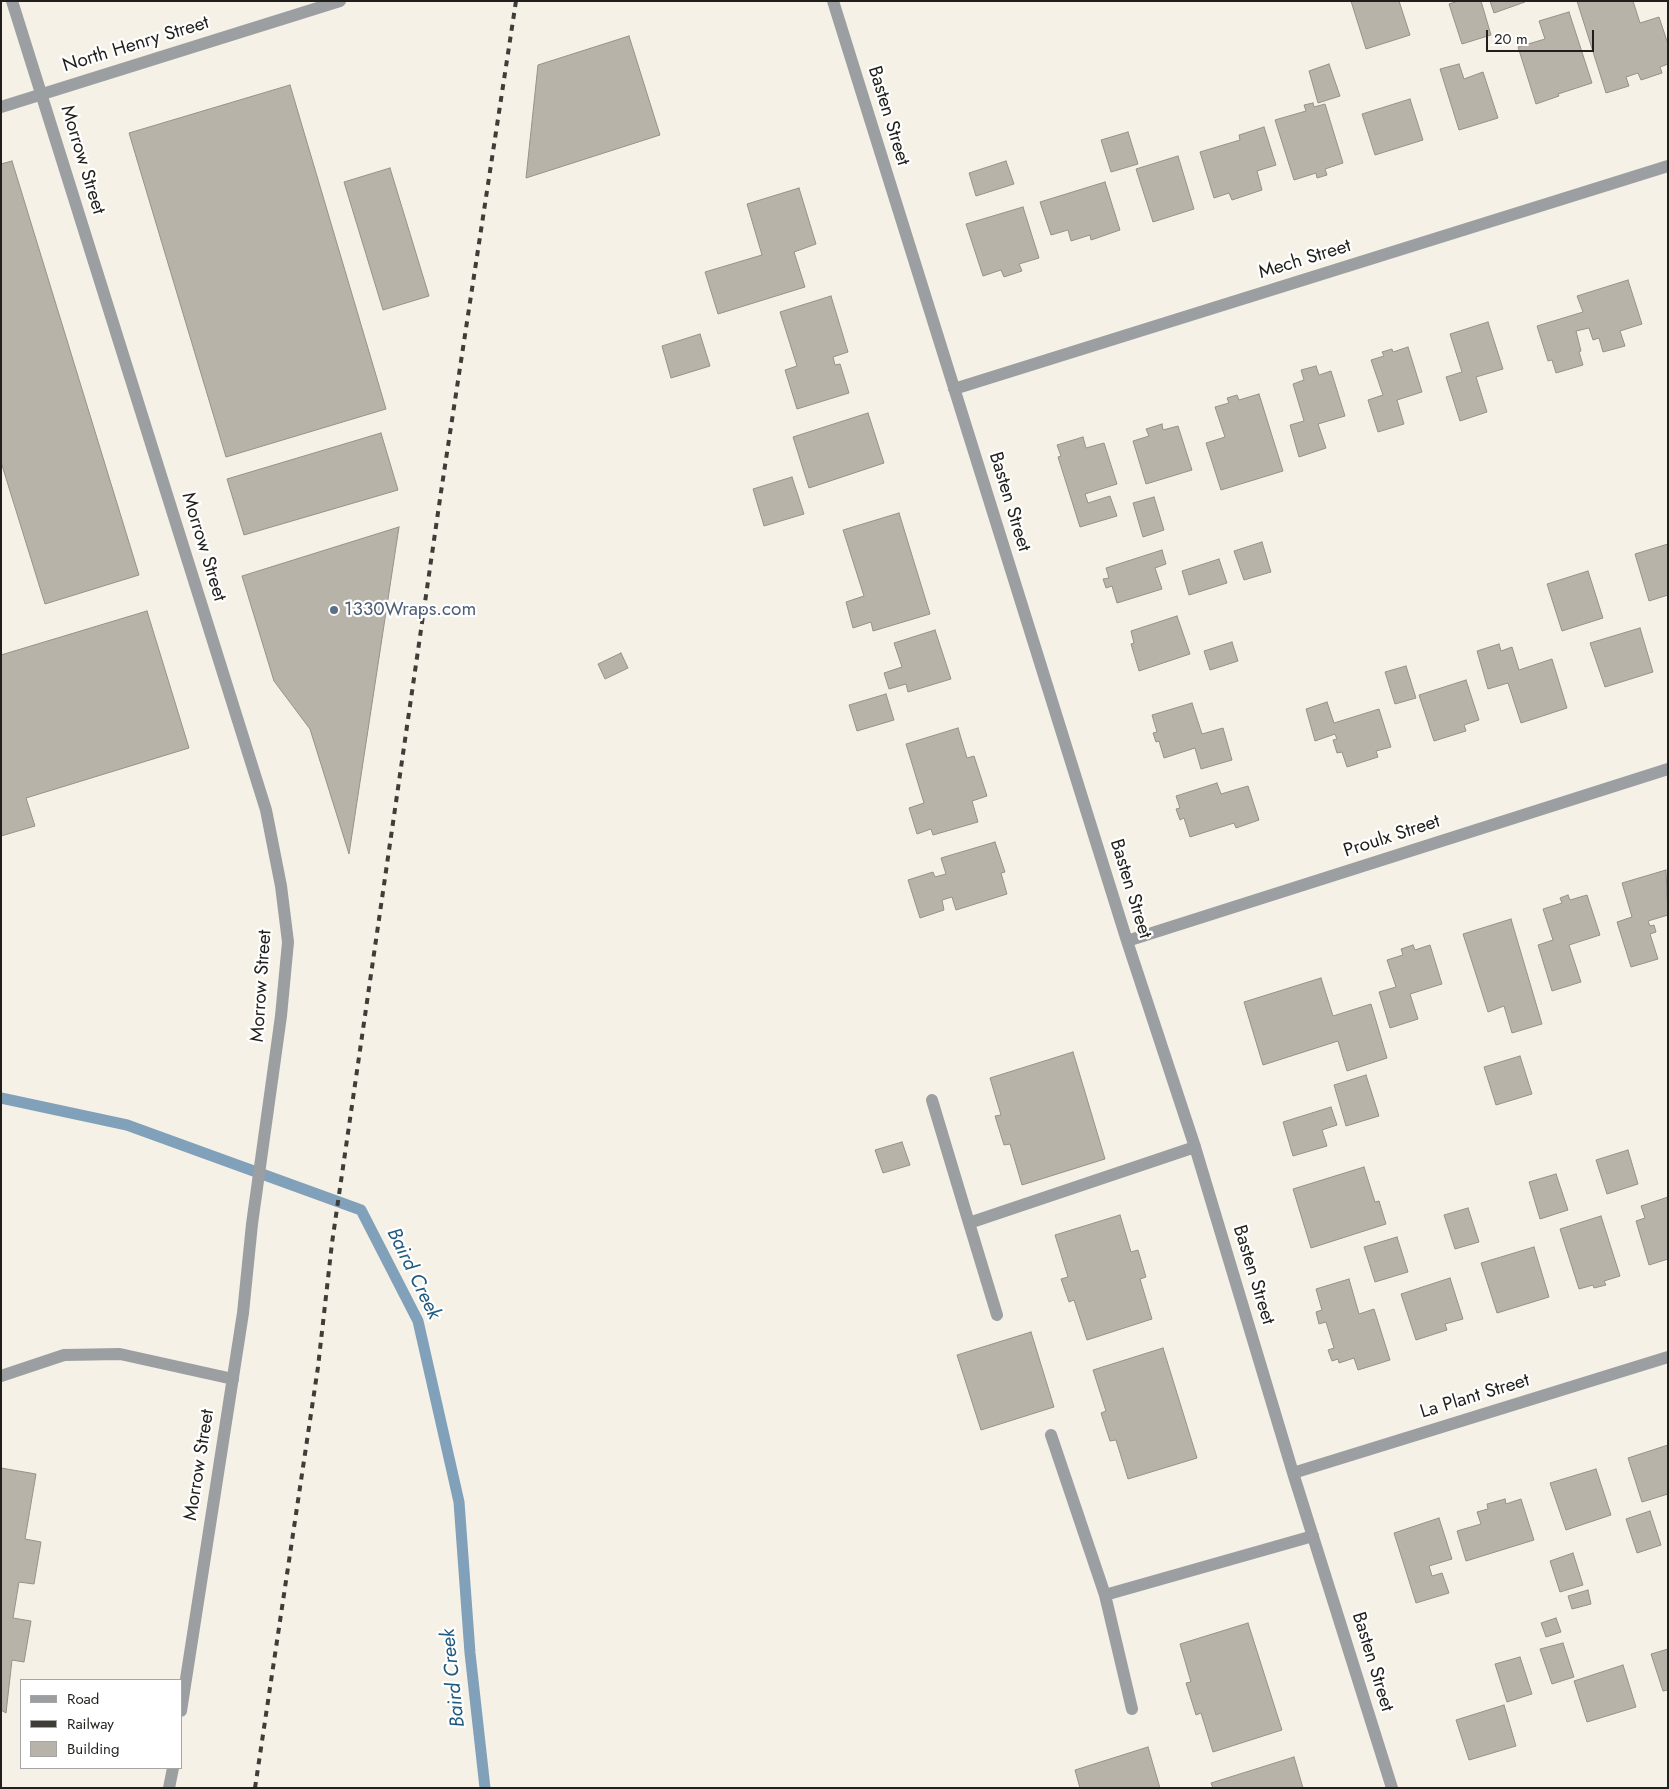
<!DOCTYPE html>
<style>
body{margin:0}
#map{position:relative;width:1669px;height:1789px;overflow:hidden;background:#f6f1e7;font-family:Jost,sans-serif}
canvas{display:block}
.frame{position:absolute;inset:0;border:2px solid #201f1b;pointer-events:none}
.legend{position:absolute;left:20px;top:1679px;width:162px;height:90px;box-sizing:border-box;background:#fff;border:1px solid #a6a5a4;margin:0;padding:6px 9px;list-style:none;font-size:15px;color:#201f1b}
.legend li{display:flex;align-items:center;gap:10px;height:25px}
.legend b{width:25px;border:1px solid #a6a5a4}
.scale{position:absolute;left:1486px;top:30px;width:108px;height:22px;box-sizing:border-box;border:2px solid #201f1b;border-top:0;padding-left:6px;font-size:15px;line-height:18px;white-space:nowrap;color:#201f1b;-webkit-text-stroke:4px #fff;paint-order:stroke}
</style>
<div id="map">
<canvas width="1669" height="1789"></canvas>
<div class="frame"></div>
<ul class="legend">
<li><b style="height:6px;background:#9b9fa2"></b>Road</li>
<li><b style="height:6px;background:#3e3d38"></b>Railway</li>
<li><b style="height:14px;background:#b7b3a9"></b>Building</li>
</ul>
<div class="scale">20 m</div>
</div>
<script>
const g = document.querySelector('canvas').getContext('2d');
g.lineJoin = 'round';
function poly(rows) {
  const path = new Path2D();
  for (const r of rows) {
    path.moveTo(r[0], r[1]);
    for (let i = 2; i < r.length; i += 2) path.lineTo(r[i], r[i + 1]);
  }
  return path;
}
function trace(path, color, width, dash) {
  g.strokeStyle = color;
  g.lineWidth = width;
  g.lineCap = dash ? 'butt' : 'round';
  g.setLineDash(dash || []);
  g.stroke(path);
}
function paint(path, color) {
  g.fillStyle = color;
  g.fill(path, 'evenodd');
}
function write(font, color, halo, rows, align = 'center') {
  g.font = font + ' Jost,sans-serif';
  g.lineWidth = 4.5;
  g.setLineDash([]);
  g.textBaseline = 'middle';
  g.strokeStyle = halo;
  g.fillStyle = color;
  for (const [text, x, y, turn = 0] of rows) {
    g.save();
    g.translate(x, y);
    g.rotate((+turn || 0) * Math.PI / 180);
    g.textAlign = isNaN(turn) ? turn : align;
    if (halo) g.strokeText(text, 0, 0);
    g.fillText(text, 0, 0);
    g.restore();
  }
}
trace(poly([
 [1,1098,127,1125,361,1210,418,1321,459,1502,470,1653,485,1788]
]), '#81a1ba', 11);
const building = poly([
 [1351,1,1399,1,1410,35,1366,49,1351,1],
 [1458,1,1481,1,1491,35,1462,44,1449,4,1458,1],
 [1490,1,1525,1,1525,2,1494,13,1490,1],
 [1577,1,1633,1,1640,23,1659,17,1668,44,1668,64,1660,67,1662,73,1641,80,1638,73,1626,77,1629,86,1606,93,1577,1],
 [1569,12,1592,83,1558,94,1559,96,1536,104,1518,47,1545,39,1539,21,1569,12],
 [629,36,660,135,526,178,538,65,629,36],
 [1329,64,1340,96,1318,103,1309,71,1329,64],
 [1459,64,1464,79,1483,72,1498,118,1459,130,1440,69,1459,64],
 [290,85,386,409,226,457,129,133,290,85],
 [1410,99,1423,140,1375,155,1362,114,1410,99],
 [1313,103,1314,107,1325,104,1343,163,1325,169,1327,175,1317,178,1316,173,1294,180,1275,120,1306,111,1304,105,1313,103],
 [1264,127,1276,165,1257,171,1262,190,1232,200,1229,193,1214,198,1200,152,1240,140,1239,135,1264,127],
 [1128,132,1138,164,1111,172,1101,140,1128,132],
 [1178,156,1194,209,1153,222,1136,169,1178,156],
 [12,161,139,575,45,604,1,462,1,164,12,161],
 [1006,161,1014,184,976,196,969,173,1006,161],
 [390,168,429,296,383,310,344,182,390,168],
 [1105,182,1120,230,1091,240,1090,235,1071,241,1068,230,1051,235,1040,202,1105,182],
 [799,188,816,244,794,252,805,287,718,314,705,272,762,255,747,204,799,188],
 [1023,207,1039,258,1019,264,1022,271,1004,277,1001,270,983,276,966,224,1023,207],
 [1628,280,1642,324,1620,331,1625,346,1603,352,1599,338,1593,340,1589,328,1576,331,1581,351,1579,352,1583,365,1556,373,1552,360,1548,361,1537,326,1583,312,1577,296,1628,280],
 [831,296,848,352,833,357,835,365,840,364,849,393,797,409,785,370,797,366,780,312,831,296],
 [1488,322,1503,369,1476,377,1487,412,1460,421,1446,377,1462,372,1450,334,1488,322],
 [700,334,710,366,671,378,662,346,700,334],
 [1408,347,1422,392,1397,400,1404,424,1378,432,1368,400,1383,395,1371,360,1384,356,1382,352,1392,349,1393,352,1408,347],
 [1316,366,1319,375,1331,371,1345,416,1318,424,1326,448,1299,457,1290,425,1304,421,1293,384,1304,380,1301,370,1316,366],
 [1259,394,1283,471,1221,490,1206,443,1225,437,1215,407,1229,403,1227,398,1237,395,1239,400,1259,394],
 [868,413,884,463,809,488,793,437,868,413],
 [1162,424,1163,430,1178,426,1192,470,1146,484,1133,441,1149,436,1146,429,1162,424],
 [381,433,398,490,244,535,227,479,381,433],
 [1083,437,1086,448,1104,443,1117,484,1085,494,1088,503,1110,496,1117,516,1080,527,1058,457,1061,456,1057,445,1083,437],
 [792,477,804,514,764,526,753,489,792,477],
 [1154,497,1164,530,1143,537,1133,503,1154,497],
 [899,513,930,614,873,631,871,622,853,628,846,602,864,596,843,530,899,513],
 [399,527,349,854,310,729,274,681,242,576,399,527],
 [1262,542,1271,572,1244,580,1234,551,1262,542],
 [1668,544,1668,595,1649,601,1635,554,1668,544],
 [1162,550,1166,564,1155,568,1162,589,1117,603,1112,586,1106,588,1103,579,1109,578,1106,568,1162,550],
 [1219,559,1227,583,1189,595,1182,571,1219,559],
 [1588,571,1603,618,1562,631,1547,584,1588,571],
 [147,611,189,748,26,798,35,826,1,836,1,655,147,611],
 [1177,616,1190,654,1139,671,1131,644,1134,643,1131,631,1177,616],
 [1640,628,1653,672,1605,687,1590,643,1640,628],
 [935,630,951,679,908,692,906,684,889,689,884,673,902,667,894,643,935,630],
 [1232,642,1238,661,1210,670,1204,651,1232,642],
 [1499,644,1501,651,1512,647,1519,670,1552,659,1567,708,1521,723,1508,683,1488,689,1477,651,1499,644],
 [621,653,628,668,605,679,598,664,621,653],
 [1406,666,1416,698,1395,704,1385,672,1406,666],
 [1466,680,1479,720,1464,725,1466,731,1434,741,1419,695,1466,680],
 [886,694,894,720,857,731,849,705,886,694],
 [1327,702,1334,723,1379,709,1391,747,1376,751,1378,757,1347,767,1342,752,1337,753,1333,740,1337,739,1335,734,1315,741,1306,709,1327,702],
 [1192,703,1202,734,1223,728,1232,760,1201,769,1195,748,1164,758,1159,741,1156,742,1153,733,1157,732,1152,715,1192,703],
 [958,728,967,758,974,756,987,796,972,801,978,822,933,835,931,829,917,834,909,808,924,803,906,744,958,728],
 [1217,783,1221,794,1248,786,1259,820,1236,828,1234,823,1190,837,1184,818,1180,820,1176,809,1180,808,1176,796,1217,783],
 [995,842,1005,872,1001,873,1007,894,956,910,952,897,942,900,944,910,920,918,908,880,933,872,935,877,946,874,941,858,995,842],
 [1666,870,1668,915,1648,921,1650,926,1654,925,1656,932,1650,934,1658,959,1631,967,1617,922,1632,917,1622,883,1666,870],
 [1568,895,1570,900,1587,895,1600,935,1569,945,1581,982,1552,991,1538,945,1553,940,1543,909,1562,903,1560,898,1568,895],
 [1511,919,1542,1024,1512,1033,1504,1006,1488,1012,1463,934,1511,919],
 [1413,945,1415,950,1430,945,1442,984,1410,994,1418,1019,1390,1028,1379,992,1396,987,1387,960,1403,955,1401,949,1413,945],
 [1321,978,1333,1016,1371,1004,1387,1058,1347,1071,1338,1041,1263,1065,1244,1002,1321,978],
 [1073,1052,1105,1159,1022,1185,1010,1144,1004,1145,995,1116,1001,1115,990,1078,1073,1052],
 [1520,1056,1532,1094,1496,1105,1484,1067,1520,1056],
 [1366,1075,1379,1116,1346,1126,1334,1085,1366,1075],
 [1331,1107,1337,1125,1322,1130,1327,1146,1293,1156,1283,1122,1331,1107],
 [902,1142,910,1165,883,1173,875,1150,902,1142],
 [1628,1150,1638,1184,1607,1194,1596,1160,1628,1150],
 [1364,1167,1375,1202,1379,1201,1386,1224,1311,1248,1293,1189,1364,1167],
 [1556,1174,1568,1210,1540,1219,1529,1182,1556,1174],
 [1668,1197,1668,1259,1649,1265,1636,1221,1645,1218,1641,1206,1668,1197],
 [1468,1208,1479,1242,1455,1249,1444,1215,1468,1208],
 [1120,1215,1131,1252,1138,1250,1146,1277,1140,1279,1152,1319,1087,1340,1074,1300,1069,1302,1061,1279,1068,1277,1055,1235,1120,1215],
 [1601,1216,1620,1276,1604,1281,1606,1285,1594,1288,1593,1285,1579,1289,1560,1229,1601,1216],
 [1397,1237,1408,1272,1375,1282,1364,1247,1397,1237],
 [1534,1247,1549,1297,1497,1313,1481,1263,1534,1247],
 [1450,1278,1463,1319,1445,1324,1447,1330,1416,1340,1401,1294,1450,1278],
 [1349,1279,1359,1314,1374,1309,1390,1360,1358,1370,1354,1358,1339,1363,1338,1359,1332,1361,1328,1350,1334,1348,1326,1322,1319,1324,1316,1312,1322,1310,1316,1289,1349,1279],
 [1031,1332,1054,1407,981,1430,957,1355,1031,1332],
 [1163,1348,1197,1458,1128,1479,1116,1440,1110,1441,1101,1413,1106,1411,1093,1370,1163,1348],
 [1668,1445,1668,1494,1642,1502,1628,1458,1668,1445],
 [1,1468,36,1474,25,1539,41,1542,34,1584,19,1582,13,1618,31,1621,24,1662,12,1660,6,1713,1,1710,1,1468],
 [1596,1469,1611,1515,1566,1530,1550,1483,1596,1469],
 [1505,1499,1506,1504,1521,1499,1534,1540,1466,1561,1457,1531,1481,1524,1477,1512,1488,1509,1487,1504,1505,1499],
 [1650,1511,1661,1545,1637,1553,1626,1519,1650,1511],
 [1439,1518,1452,1559,1429,1566,1432,1576,1442,1573,1449,1593,1416,1603,1394,1533,1439,1518],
 [1573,1553,1583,1585,1560,1592,1550,1561,1573,1553],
 [1588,1590,1591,1604,1572,1609,1568,1596,1588,1590],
 [1556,1618,1561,1632,1546,1637,1541,1623,1556,1618],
 [1248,1623,1282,1730,1213,1752,1201,1713,1196,1715,1186,1683,1191,1682,1180,1644,1248,1623],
 [1563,1643,1574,1677,1552,1684,1540,1649,1563,1643],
 [1668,1649,1668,1690,1663,1691,1651,1654,1668,1649],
 [1520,1657,1532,1694,1507,1702,1495,1664,1520,1657],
 [1623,1665,1636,1707,1587,1722,1574,1681,1623,1665],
 [1504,1705,1516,1746,1469,1760,1456,1720,1504,1705],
 [1148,1747,1160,1788,1080,1788,1075,1770,1148,1747],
 [1294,1757,1303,1788,1213,1788,1211,1783,1294,1757]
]);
paint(building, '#b7b3a9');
trace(building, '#969288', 1);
trace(poly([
 [932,1100,969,1223,1195,1147],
 [969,1223,997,1315],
 [1,1376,64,1355,120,1354,233,1379],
 [1051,1435,1105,1595,1313,1536],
 [1105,1595,1132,1709]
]), '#9b9fa2', 12);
trace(poly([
 [12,1,266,810,281,886,288,942,281,1016,252,1224,243,1313,181,1711],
 [833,1,1127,941,1195,1147,1293,1473,1392,1788],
 [1,107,340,1],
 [954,389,1668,166],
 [1127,941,1668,769],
 [1293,1473,1668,1357],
 [169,1788,173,1768]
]), '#9b9fa2', 12);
trace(poly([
 [255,1788,318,1367,332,1243,441,492,516,1]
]), '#3e3d38', 4, [6, 6]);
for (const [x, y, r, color] of [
 [334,610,5,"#5c6f8a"]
]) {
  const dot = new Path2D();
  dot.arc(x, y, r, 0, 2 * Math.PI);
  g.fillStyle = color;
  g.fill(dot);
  trace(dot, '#fff', 2);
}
write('19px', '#201f1b', '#fff', [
 ["North Henry Street",136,45,-17],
 ["Basten Street",888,116,73],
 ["Morrow Street",82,160,73],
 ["Mech Street",1305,260,-17],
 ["Basten Street",1009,502,73],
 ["Morrow Street",203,547,73],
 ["Proulx Street",1392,837,-18],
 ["Basten Street",1130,889,73],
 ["Morrow Street",262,986,-86],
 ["Basten Street",1253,1275,73],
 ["La Plant Street",1475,1397,-17],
 ["Morrow Street",200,1465,-81],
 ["Basten Street",1372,1662,73]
]);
write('19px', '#4e5e75', '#fff', [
 ["1330Wraps.com",344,610]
], 'left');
write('italic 20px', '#1f5a81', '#fff', [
 ["Baird Creek",413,1274,64],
 ["Baird Creek",454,1678,-96]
]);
</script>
